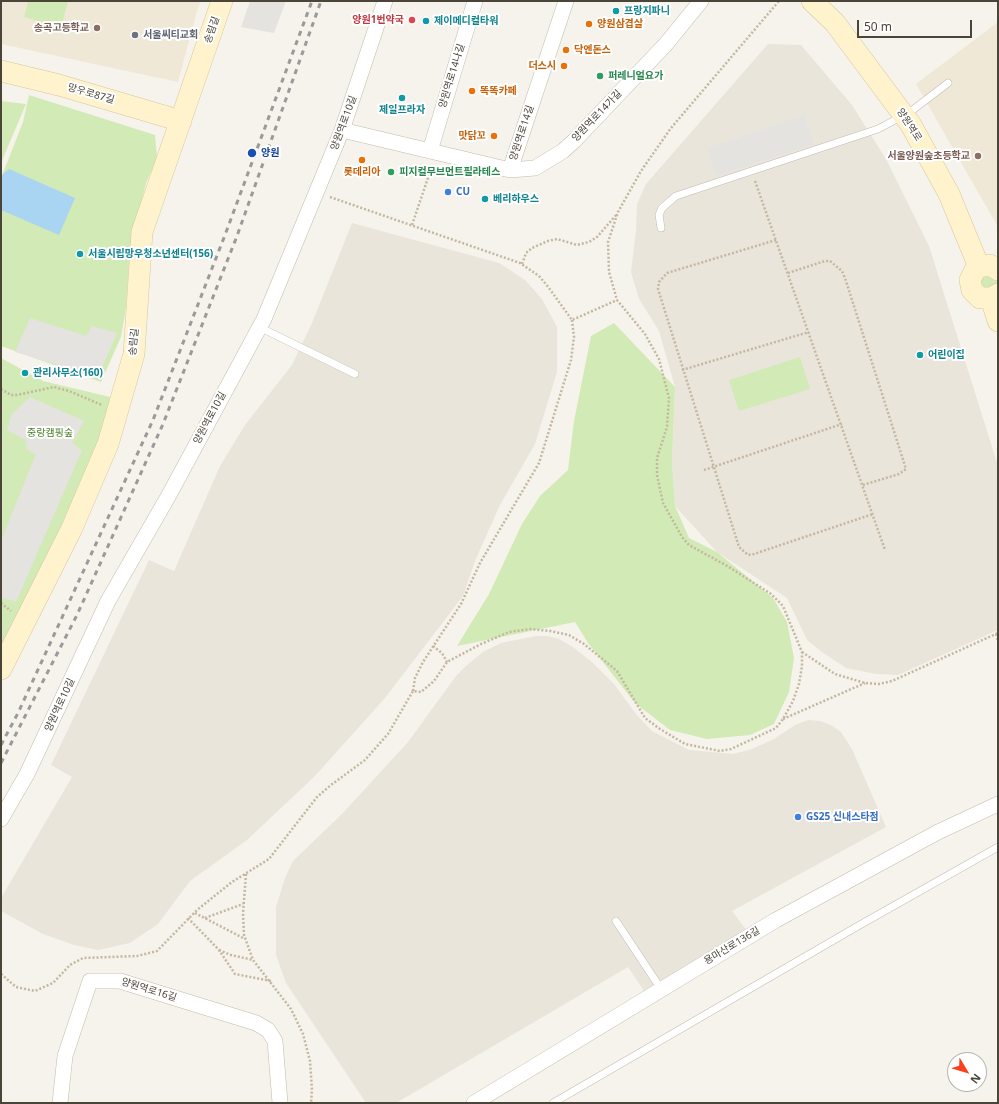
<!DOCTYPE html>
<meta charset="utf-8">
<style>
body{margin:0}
#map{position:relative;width:999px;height:1104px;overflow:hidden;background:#f6f3ec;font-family:"Noto Sans",sans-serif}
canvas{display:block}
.frame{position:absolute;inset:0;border:2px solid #4b4439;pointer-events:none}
.north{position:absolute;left:947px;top:1052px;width:40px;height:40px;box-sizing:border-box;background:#fff;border:1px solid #b7b4b0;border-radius:50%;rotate:128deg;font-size:11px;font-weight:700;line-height:16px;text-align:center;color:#4b4439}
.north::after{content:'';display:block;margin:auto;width:14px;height:18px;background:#fc3f1d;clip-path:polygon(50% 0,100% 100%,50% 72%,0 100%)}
.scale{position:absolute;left:857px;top:20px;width:115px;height:18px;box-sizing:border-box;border:2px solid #4b4439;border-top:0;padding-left:5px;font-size:12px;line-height:14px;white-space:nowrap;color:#4b4439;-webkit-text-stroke:3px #fff;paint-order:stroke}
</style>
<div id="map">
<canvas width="999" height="1104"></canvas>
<div class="frame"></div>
<div class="north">N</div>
<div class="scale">50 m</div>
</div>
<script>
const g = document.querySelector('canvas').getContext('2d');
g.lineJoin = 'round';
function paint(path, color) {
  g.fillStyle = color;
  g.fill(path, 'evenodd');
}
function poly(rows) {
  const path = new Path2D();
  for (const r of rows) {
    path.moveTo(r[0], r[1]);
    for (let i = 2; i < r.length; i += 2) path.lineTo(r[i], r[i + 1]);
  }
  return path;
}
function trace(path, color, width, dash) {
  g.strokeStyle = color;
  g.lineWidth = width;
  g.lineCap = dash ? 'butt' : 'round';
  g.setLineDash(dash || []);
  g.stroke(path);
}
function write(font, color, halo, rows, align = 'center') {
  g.font = font + ' "Noto Sans","Noto Sans KR",sans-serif';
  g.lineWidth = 4;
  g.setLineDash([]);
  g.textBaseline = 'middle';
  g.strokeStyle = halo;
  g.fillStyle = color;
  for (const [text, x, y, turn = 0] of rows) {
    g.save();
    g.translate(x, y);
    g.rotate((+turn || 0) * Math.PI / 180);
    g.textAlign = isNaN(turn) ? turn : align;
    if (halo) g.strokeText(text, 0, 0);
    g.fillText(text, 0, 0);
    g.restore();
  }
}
paint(poly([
 [768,44,801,45,852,105,886,159,929,246,998,466,998,630,898,675,876,674,846,668,822,652,807,640,787,598,717,552,675,506,672,462,675,387,659,331,639,299,631,272,636,231,637,204,646,184],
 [352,223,499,263,525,280,542,299,557,327,557,372,535,444,500,505,475,561,463,596,385,698,314,777,247,840,190,881,158,924,130,943,98,950,74,945,43,934,1,911,1,898,72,777,51,765,149,560,174,571,220,466,245,425,292,365,312,323],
 [536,636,548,636,559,639,573,647,593,663,614,684,636,714,652,731,689,750,733,754,752,749,774,739,795,725,808,720,820,721,831,725,841,732,852,749,886,827,732,911,750,935,648,997,628,967,396,1103,366,1103,286,983,276,955,276,907,285,878,293,861,342,814,408,742,456,676,468,664,483,652,501,643]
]), '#eae5da');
paint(poly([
 [1,1,201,1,197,11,178,82,1,44],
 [998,22,998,227,916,84]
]), '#efe8d6');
paint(poly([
 [28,1,68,1,61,28,24,17],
 [29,95,155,135,157,158,146,183,130,247,126,308,121,337,101,382,1,346,1,178,23,122],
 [1,101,26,104,1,163],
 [984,272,997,280,997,284,991,293,975,282],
 [614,323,675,387,672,462,675,506,689,538,717,552,773,598,787,622,794,658,789,692,774,724,750,735,707,739,670,730,635,703,588,643,575,622,457,646,489,594,522,524,540,496,568,470,574,421,591,336],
 [800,357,810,389,739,411,729,380],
 [1,358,43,381,110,397,101,440,76,498,1,649]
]), '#d2eab5');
paint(poly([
 [250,1,286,1,274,33,241,27],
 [804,115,814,144,716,176,707,148],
 [30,318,86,336,92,326,117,333,98,377,15,352],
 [30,397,84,421,72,443,82,450,16,602,1,597,1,541,36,454,27,450,26,440,7,430,12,414]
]), '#e5e3e0');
paint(poly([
 [9,169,75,198,59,235,1,210,1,178,3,174]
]), '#a9d4f2');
const lane = poly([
 [661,228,659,215,662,208,676,196,878,129,910,112,948,83],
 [259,327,355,374],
 [616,921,661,989],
 [553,1103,858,926,998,847]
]);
const street = poly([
 [342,130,510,170,535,168,563,151,574,141,666,44,701,1],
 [430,151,475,1],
 [510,170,566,1],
 [1,819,27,774,108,601,169,495,264,319,342,130,385,1],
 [60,1103,65,1056,90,981,120,981,256,1023,268,1030,275,1041,280,1103],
 [474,1103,776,920,938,832,998,804]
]);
const secondary = poly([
 [812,1,835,23,911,125,949,194,979,267],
 [1,71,59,85,181,121],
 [998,270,990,265,979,267,975,270,970,280,972,290,980,298,991,298,998,294],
 [991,298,998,321],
 [1,669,72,528,108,444,134,354,142,232,222,1]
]);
trace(lane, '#c2bbae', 8);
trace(street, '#c2bbae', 16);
trace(secondary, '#d6c79b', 22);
trace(poly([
 [755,181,885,550],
 [330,197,520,263,539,276,549,288,572,320,617,300],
 [412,225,432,166],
 [776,240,667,273,659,282,658,289,739,547,748,555,754,554,873,514],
 [522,264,526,253,532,248,548,241,557,239,577,245,589,242,597,237,617,214],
 [788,273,825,261,830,261,842,271,845,278,906,469,899,474,863,485],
 [682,370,809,332],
 [1,389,11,395,17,395,54,387,69,391,102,405],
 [704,470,842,424],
 [1,603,11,611],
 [996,634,998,641],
 [433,646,442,653,447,662],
 [802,652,835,674,865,683,879,684,892,681,998,633],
 [413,691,415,678,423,662,461,604,480,563,539,463,571,360,574,337,572,320],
 [783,719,865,683],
 [246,874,243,913,244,935,253,960,291,1009,303,1034,310,1061,312,1090,311,1103],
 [195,913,245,939],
 [188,918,219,950,235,974,271,981],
 [205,918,243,904],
 [219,950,231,955,253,960],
 [1,974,16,987,35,991,53,983,70,965,83,958,137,956,157,951,197,910,232,882,269,859,317,797,331,785,365,760,388,734,413,691,421,692,434,681,447,662,481,644,509,632,530,629,550,631,569,635,584,644,617,671,645,718,660,729,685,744,720,751,731,749,776,728,783,719,793,701,799,684,802,666,802,652,783,606,771,594,729,567,689,545,682,537,663,503,657,475,657,458,667,427,669,398,659,359,645,334,617,300,609,272,608,242,618,212,641,171,671,128,779,1]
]), '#c4b79f', 2.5, [2, 2]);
trace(lane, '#fff', 7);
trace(street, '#fff', 15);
trace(secondary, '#fff3cd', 21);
trace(poly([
 [1,745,18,713,153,420,225,235,312,1],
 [1,763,77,615,163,424,237,236,321,1]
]), '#9a9a9a', 3, [5, 5]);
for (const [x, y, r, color] of [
 [616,11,4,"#0f9aa8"],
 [412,20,4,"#e0444e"],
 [426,21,4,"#0f9aa8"],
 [589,24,4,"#e8710a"],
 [97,28,4,"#8d6e63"],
 [135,35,4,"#6b7280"],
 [566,50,4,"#e8710a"],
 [564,66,4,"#e8710a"],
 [600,76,4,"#2e9e5b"],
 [472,91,4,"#e8710a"],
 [402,98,4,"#0f9aa8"],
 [494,136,4,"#e8710a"],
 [252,153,5,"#1a4fb4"],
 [978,156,4,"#8d6e63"],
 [362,160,4,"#e8710a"],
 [391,172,4,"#2e9e5b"],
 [448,192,4,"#3f7fe0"],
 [485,199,4,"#0f9aa8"],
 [80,254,4,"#0f9aa8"],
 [920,355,4,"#0f9aa8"],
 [25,373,4,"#0f9aa8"],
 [798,817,4,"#3f7fe0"]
]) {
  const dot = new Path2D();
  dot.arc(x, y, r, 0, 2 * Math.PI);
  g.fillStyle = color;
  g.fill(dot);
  trace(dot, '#fff', 1.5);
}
write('bold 10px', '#0d838f', '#fff', [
 ["프랑지파니",624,11],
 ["제이메디컬타워",434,21],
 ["제일프라자",402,110,"center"],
 ["베리하우스",493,199],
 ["서울시립망우청소년센터(156)",88,254],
 ["어린이집",928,355],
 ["관리사무소(160)",33,373]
], 'left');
write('bold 10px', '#be3a42', '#fff', [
 ["양원1번약국",404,20]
], 'right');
write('bold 10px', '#c56008', '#fff', [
 ["양원삼겹살",597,24],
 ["닥엔돈스",574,50],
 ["더스시",556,66,"right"],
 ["똑똑카페",480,91],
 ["맛닭꼬",486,136,"right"],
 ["롯데리아",362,172,"center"]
], 'left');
write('bold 10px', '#785e54', '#fff', [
 ["송곡고등학교",89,28],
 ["서울양원숲초등학교",970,156]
], 'right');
write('10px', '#4b4439', '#fff', [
 ["송림길",212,30,-71],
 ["양원역로14나길",452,76,-73],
 ["망우로87길",91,94,16],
 ["양원역로14가길",597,116,-46],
 ["양원역로10길",344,123,-70],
 ["양원역로",909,125,57],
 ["양원역로14길",522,133,-72],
 ["송림길",134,342,-84],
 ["양원역로10길",210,418,-62],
 ["양원역로10길",60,705,-65],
 ["용마산로136길",732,946,-31],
 ["양원역로16길",149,990,17]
]);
write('bold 10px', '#5b616d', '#fff', [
 ["서울씨티교회",143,35]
], 'left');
write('bold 10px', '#27864d', '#fff', [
 ["퍼레니얼요가",608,76],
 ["피지컬무브먼트필라테스",399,172]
], 'left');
write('bold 10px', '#164399', '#fff', [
 ["양원",261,153]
], 'left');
write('bold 10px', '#366cbe', '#fff', [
 ["CU",456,192],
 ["GS25 신내스타점",806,817]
], 'left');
write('10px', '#4a7f2a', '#fff', [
 ["중랑캠핑숲",50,433]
]);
</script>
